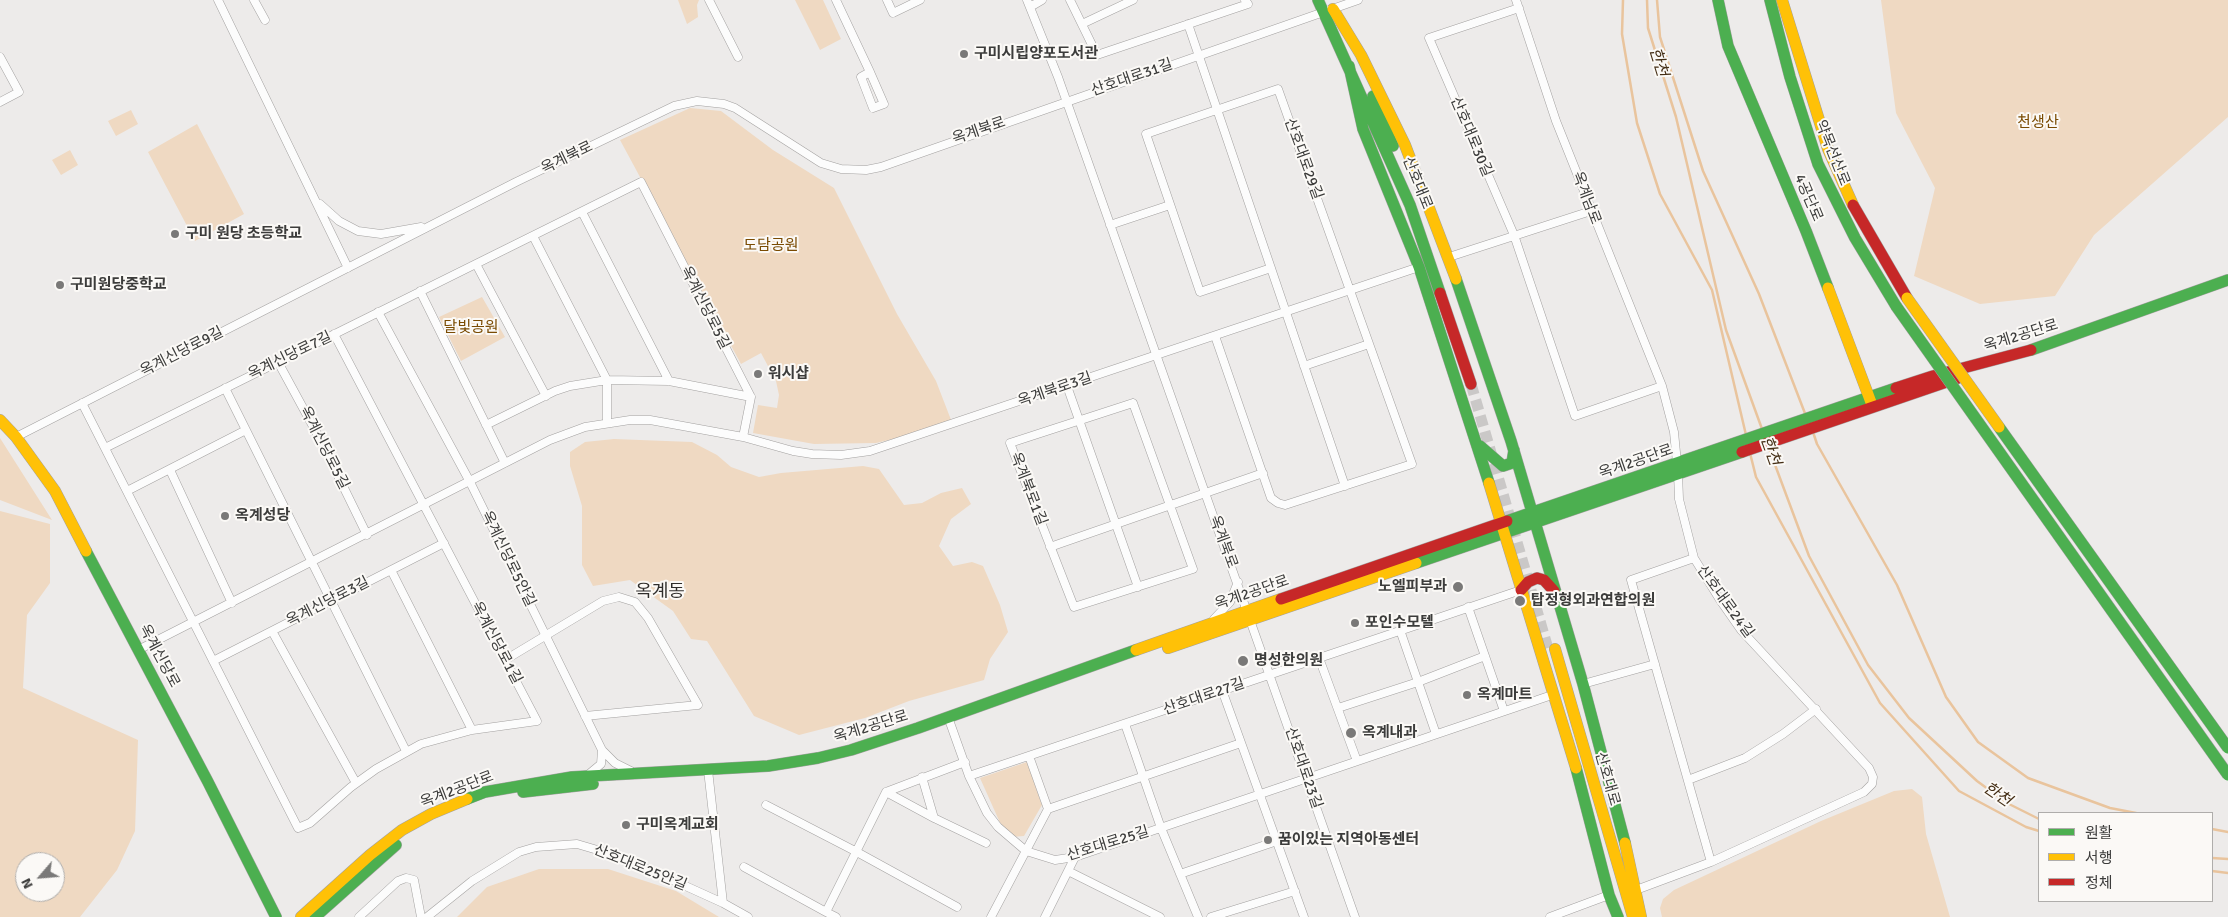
<!DOCTYPE html>
<meta charset="utf-8">
<style>
body{margin:0}
#map{position:relative;width:2228px;height:917px;overflow:hidden;background:#edebea;font-family:Signika,"Noto Sans KR",sans-serif}
canvas{display:block}
.legend{position:absolute;left:2038px;top:812px;width:175px;height:90px;box-sizing:border-box;background:#fbf9f6;border:1px solid #afadab;margin:0;padding:6px 9px;list-style:none;font-size:15px;color:#3c3c3b}
.legend li{display:flex;align-items:center;gap:10px;height:25px}
.legend b{width:25px;border:1px solid #afadab}
.north{position:absolute;left:15px;top:852px;width:50px;height:50px;box-sizing:border-box;background:#fbf9f6;border:1px solid #afadab;border-radius:50%;rotate:243deg;font-size:14px;font-weight:700;line-height:20px;text-align:center;color:#3c3c3b}
.north::after{content:'';display:block;margin:auto;width:18px;height:22px;background:#7a7978;clip-path:polygon(50% 0,100% 100%,50% 72%,0 100%)}
</style>
<div id="map">
<canvas width="2228" height="917"></canvas>
<ul class="legend">
<li><b style="height:6px;background:#4caf50"></b>원활</li>
<li><b style="height:6px;background:#ffc107"></b>서행</li>
<li><b style="height:6px;background:#c62828"></b>정체</li>
</ul>
<div class="north">N</div>
</div>
<script>
const g = document.querySelector('canvas').getContext('2d');
g.lineJoin = 'round';
function paint(path, color) {
  g.fillStyle = color;
  g.fill(path, 'evenodd');
}
function poly(rows) {
  const path = new Path2D();
  for (const r of rows) {
    path.moveTo(r[0], r[1]);
    for (let i = 2; i < r.length; i += 2) path.lineTo(r[i], r[i + 1]);
  }
  return path;
}
function trace(path, color, width, dash) {
  g.strokeStyle = color;
  g.lineWidth = width;
  g.lineCap = dash ? 'butt' : 'round';
  g.setLineDash(dash || []);
  g.stroke(path);
}
function write(font, color, halo, rows, align = 'center') {
  g.font = font + ' Signika,"Noto Sans KR",sans-serif';
  g.lineWidth = 4;
  g.setLineDash([]);
  g.textBaseline = 'middle';
  g.strokeStyle = halo;
  g.fillStyle = color;
  for (const [text, x, y, turn = 0] of rows) {
    g.save();
    g.translate(x, y);
    g.rotate((+turn || 0) * Math.PI / 180);
    g.textAlign = isNaN(turn) ? turn : align;
    if (halo) g.strokeText(text, 0, 0);
    g.fillText(text, 0, 0);
    g.restore();
  }
}
paint(poly([
 [678,0,699,0,697,5,698,17,687,24],
 [795,0,823,0,841,39,820,50],
 [1881,0,2228,0,2228,117,2094,235,2055,296,1980,304,1914,276,1935,188,1896,113],
 [690,108,721,111,773,150,834,188,897,314,936,381,953,425,876,443,814,444,753,433,758,405,777,408,779,395,776,381,761,353,741,364,620,140],
 [131,110,138,124,116,136,108,121],
 [197,124,244,214,195,241,148,152],
 [70,150,78,165,61,175,52,160],
 [482,297,505,337,461,361,439,317],
 [0,438,52,520,0,500],
 [614,439,692,442,717,455,731,467,759,477,781,473,863,466,879,469,904,505,922,503,941,493,962,488,971,504,951,519,939,546,953,566,972,562,983,566,1000,605,1008,632,990,659,984,680,909,701,865,718,799,735,754,716,707,641,691,639,673,611,630,580,593,586,582,565,582,506,570,466,570,452,585,442],
 [0,511,50,524,50,583,27,615,23,688,138,740,135,831,117,870,80,917,0,917],
 [25,862,55,862,55,892,25,892],
 [1027,762,1042,805,1024,836,1011,837,1001,825,980,778],
 [1912,789,1922,797,1926,834,1950,917,1662,917,1660,908,1663,899,1674,890,1821,821,1894,791],
 [539,869,608,869,676,891,719,917,457,917,487,887]
]), '#efd9c2');
trace(poly([
 [1623,0,1622,34,1637,123,1660,194,1712,290,1746,435],
 [1647,0,1648,28,1676,117,1726,330,1762,429],
 [1657,0,1660,37,1703,171,1759,294,1806,416],
 [1813,432,1817,444,1897,585,1946,697,1978,742,2028,778,2110,808,2136,813],
 [1768,446,1809,556,1868,665,1909,718,1977,781,2007,803,2039,819],
 [1750,453,1756,477,1880,703,1959,791,2026,827,2039,831],
 [2212,829,2228,832],
 [2212,858,2228,859],
 [2212,871,2228,873]
]), '#e9c49d', 2.5);
trace(poly([
 [1471,384,1549,652]
]), '#cac8c7', 11, [11, 5.5]);
const street = poly([
 [218,0,348,268],
 [254,0,265,20],
 [709,0,738,57],
 [836,0,870,72,884,104,873,108,861,77,870,72],
 [887,0,893,13,920,0],
 [1027,0,1058,77,1355,917],
 [1070,0,1097,55,1248,4,1245,0],
 [1516,0,1556,121,1662,386,1674,432,1677,463],
 [1030,7,1042,0],
 [1519,8,1429,38,1514,235,1575,416,1662,386],
 [1082,24,1133,0],
 [1188,24,1345,486],
 [0,57,19,92,0,102],
 [320,204,339,221,358,231,381,234,421,227],
 [582,212,669,381],
 [1110,225,1170,205],
 [533,236,607,380,607,422],
 [1449,257,1591,211],
 [476,264,546,396],
 [420,291,505,463],
 [378,312,470,482,602,750,615,763,631,771],
 [1215,336,1271,498,1278,503,1285,505,1412,464,1278,89,1146,134,1200,292,1271,268],
 [278,362,321,441,367,535],
 [1304,366,1369,344],
 [1067,386,1138,587],
 [225,388,406,751],
 [82,403,298,828,310,823,351,787,376,769,421,744,472,730,537,721,334,334],
 [1133,403,1193,569,1074,607,1010,443,1133,403],
 [486,425,555,391,570,386,607,380,669,381,751,397],
 [16,437,516,182,674,106,697,101,724,104,735,108,821,163,841,169,866,170,881,167,1358,0],
 [105,448,641,182,751,397,743,437],
 [170,470,232,603],
 [127,491,246,430],
 [1050,547,1263,473],
 [1694,558,1631,580,1711,862],
 [391,570,472,730],
 [1468,607,1504,711],
 [1214,619,1230,602,1238,582],
 [1400,630,1436,734],
 [272,631,356,783],
 [138,650,550,440,585,427,630,420,650,420,743,437,793,451,812,454,841,455,870,451,1419,267],
 [1319,658,1357,761],
 [505,660,603,601,619,597,635,602,648,618,698,705,585,716],
 [213,661,444,543],
 [1583,684,1655,664],
 [1222,690,1304,917],
 [1338,708,1418,682,1485,656],
 [948,717,969,776,987,813,998,827,1026,851,1055,860,1075,857,1552,695],
 [1125,724,1161,828,1198,917],
 [1029,756,1048,809],
 [708,770,723,903],
 [589,774,601,764,602,750],
 [969,776,1521,590],
 [922,777,934,818,986,843],
 [1688,780,1745,758,1783,734,1816,709],
 [886,792,934,818],
 [766,805,855,851,957,907],
 [744,867,826,912],
 [1068,871,1160,917],
 [1180,874,1277,841],
 [1636,890,1711,862,1864,792,1872,784,1873,777,1869,768,1741,630,1720,600,1694,558,1679,499,1678,473],
 [359,917,398,881,406,878,414,880,421,917],
 [427,917,472,881,519,852,536,847,577,844,611,854,648,869,723,903,748,917],
 [836,917,826,912,886,792,965,762],
 [991,917,1048,809,1241,743],
 [1045,917,1075,857],
 [1211,917,1295,891],
 [1550,917,1609,895]
]);
const fast = poly([
 [1318,0,1410,205,1440,293],
 [1718,0,1728,46,1806,231,1828,288],
 [1770,0,1790,77,1818,164,1855,238,1896,306],
 [1349,66,1363,129,1419,267,1489,483],
 [1373,96,1393,146],
 [1456,279,1511,441,1583,684,1625,843],
 [2031,350,2228,280],
 [1480,446,1503,466,1512,463,1514,450],
 [1507,521,1896,388],
 [86,551,208,782,276,917],
 [1416,563,1742,452],
 [1576,768,1609,895,1618,917],
 [523,792,593,784],
 [467,799,485,792,572,777,768,766,818,758,851,750,918,728,1136,650],
 [315,917,396,845]
]);
const slow = poly([
 [1782,0,1828,149,1853,205],
 [1333,9,1361,55,1405,145,1456,279],
 [1828,288,1872,405],
 [0,420,16,437,55,491,86,551],
 [1489,483,1576,768],
 [1168,648,1416,563],
 [1555,649,1633,917],
 [1136,650,1281,599],
 [1625,843,1641,917],
 [301,917,370,855,402,830,431,814,467,799]
]);
const jam = poly([
 [1853,205,1907,298],
 [1440,293,1471,384],
 [1896,388,1933,376,2031,350],
 [1742,452,1958,378],
 [1521,590,1528,582,1537,578,1544,580,1554,591],
 [1281,599,1507,521]
]);
trace(street, '#a3a1a0', 9);
trace(fast, '#a3a1a0', 12);
trace(slow, '#a3a1a0', 12);
trace(jam, '#a3a1a0', 12);
trace(street, '#fcfcfc', 8);
trace(fast, '#4caf50', 11);
trace(slow, '#ffc107', 11);
trace(jam, '#c62828', 11);
const fastBridge = poly([
 [1896,306,2228,775],
 [1999,427,2228,748]
]);
const slowBridge = poly([
 [1907,298,1999,427]
]);
trace(fastBridge, '#a3a1a0', 12, []);
trace(slowBridge, '#a3a1a0', 12, []);
trace(fastBridge, '#4caf50', 11);
trace(slowBridge, '#ffc107', 11);
for (const [x, y, r, color] of [
 [964,54,5,"#7a7978"],
 [175,234,5,"#7a7978"],
 [60,285,5,"#7a7978"],
 [758,374,5,"#7a7978"],
 [225,516,5,"#7a7978"],
 [1458,587,6,"#7a7978"],
 [1520,601,6,"#7a7978"],
 [1355,623,5,"#7a7978"],
 [1243,661,6,"#7a7978"],
 [1467,695,5,"#7a7978"],
 [1351,733,6,"#7a7978"],
 [626,825,5,"#7a7978"],
 [1268,840,5,"#7a7978"]
]) {
  const dot = new Path2D();
  dot.arc(x, y, r, 0, 2 * Math.PI);
  g.fillStyle = color;
  g.fill(dot);
  trace(dot, '#fbf9f6', 2);
}
write('bold 15px', '#3c3c3b', '#fbf9f6', [
 ["구미시립양포도서관",974,54],
 ["구미 원당 초등학교",185,234],
 ["구미원당중학교",70,285],
 ["워시샵",768,374],
 ["옥계성당",235,516],
 ["노엘피부과",1447,587,"right"],
 ["탑정형외과연합의원",1531,601],
 ["포인수모텔",1365,623],
 ["명성한의원",1254,661],
 ["옥계마트",1477,695],
 ["옥계내과",1362,733],
 ["구미옥계교회",636,825],
 ["꿈이있는 지역아동센터",1278,840]
], 'left');
write('15px', '#3c3c3b', '#fbf9f6', [
 ["산호대로31길",1132,78,-19],
 ["옥계북로",979,131,-19],
 ["산호대로30길",1471,137,67],
 ["약목선산로",1832,153,68],
 ["옥계북로",567,158,-26],
 ["산호대로29길",1303,159,70],
 ["산호대로",1417,183,68],
 ["옥계남로",1586,198,69],
 ["4공단로",1808,198,67],
 ["옥계신당로5길",705,308,63],
 ["옥계2공단로",2021,336,-17],
 ["옥계신당로9길",182,352,-27],
 ["옥계신당로7길",290,356,-26],
 ["옥계북로3길",1055,390,-19],
 ["옥계신당로5길",324,448,63],
 ["옥계2공단로",1636,462,-19],
 ["옥계북로1길",1028,489,69],
 ["옥계북로",1223,542,70],
 ["옥계신당로5안길",508,559,64],
 ["옥계2공단로",1252,593,-19],
 ["옥계신당로3길",328,602,-27],
 ["산호대로24길",1725,602,54],
 ["옥계신당로1길",496,643,62],
 ["옥계신당로",159,656,62],
 ["산호대로27길",1204,697,-19],
 ["옥계2공단로",871,727,-17],
 ["산호대로23길",1303,768,71],
 ["산호대로",1607,779,74],
 ["옥계2공단로",457,790,-21],
 ["산호대로25길",1108,844,-17],
 ["산호대로25안길",640,868,22]
]);
write('15px', '#7a4b02', '#fbf9f6', [
 ["천생산",2038,123],
 ["도담공원",771,246],
 ["달빛공원",471,328]
]);
write('italic 16px', '#442e15', '#fbf9f6', [
 ["한천",1658,62,73],
 ["한천",1770,451,70],
 ["한천",1997,795,34]
]);
write('18px', '#302e2c', '#fbf9f6', [
 ["옥계동",660,592]
]);
</script>
